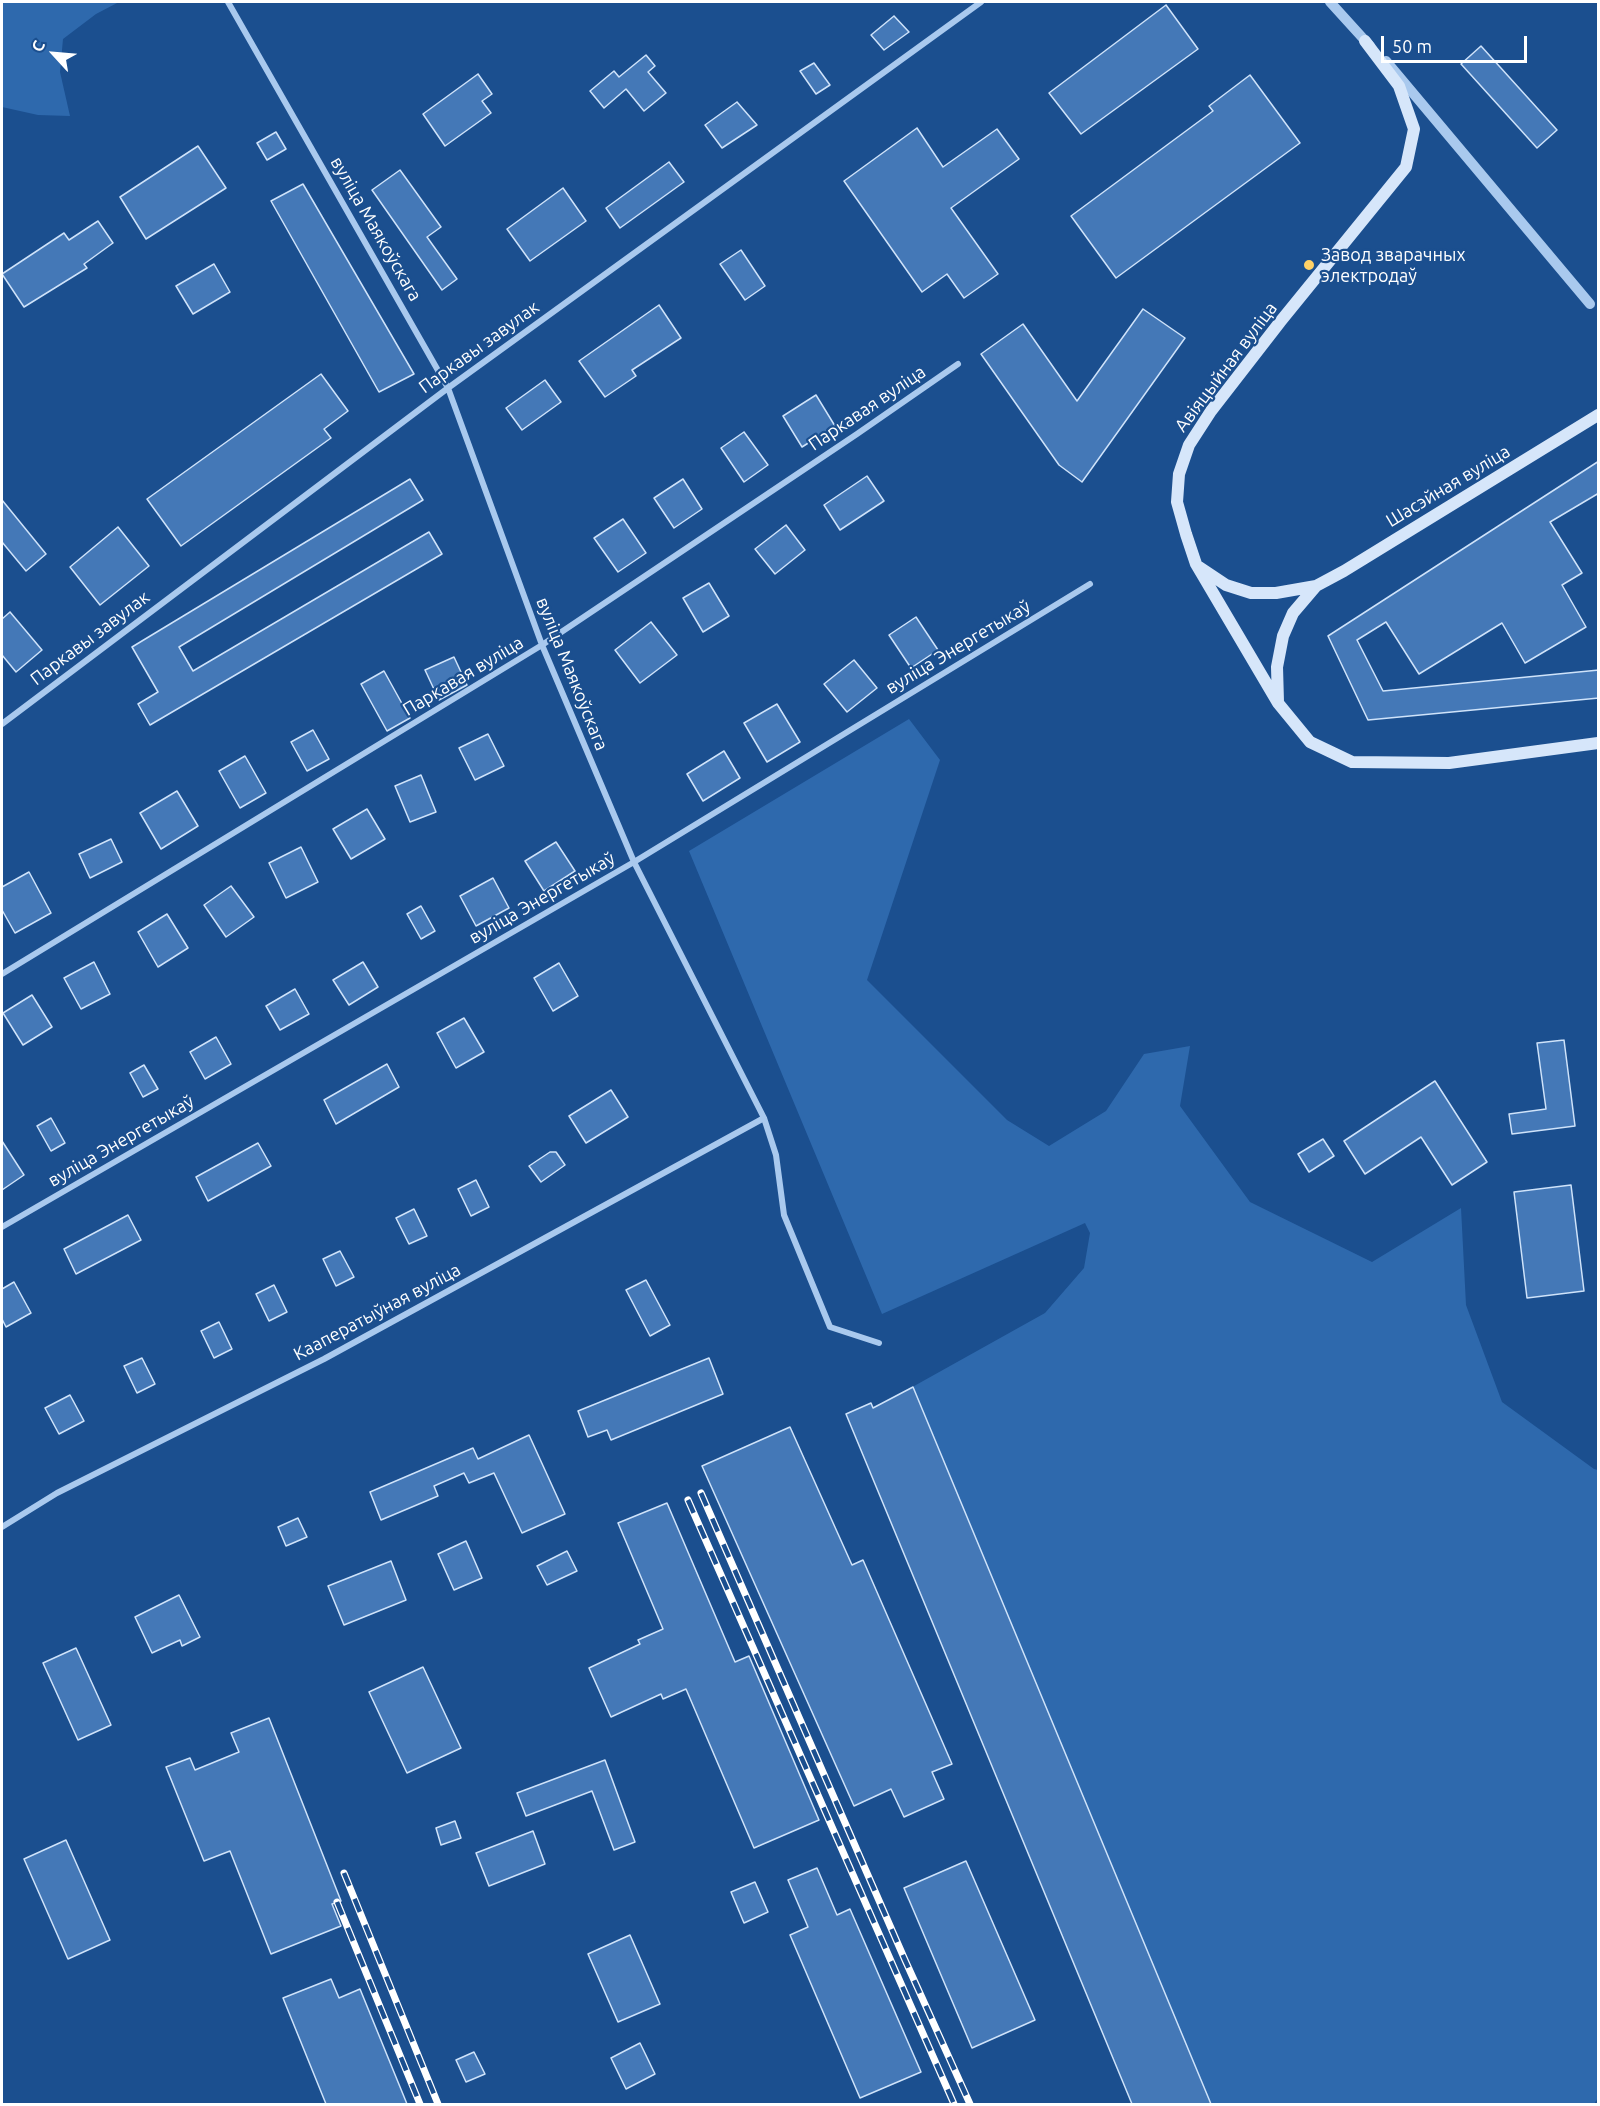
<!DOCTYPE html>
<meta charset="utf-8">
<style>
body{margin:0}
#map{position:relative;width:1600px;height:2106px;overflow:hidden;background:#1b4f8f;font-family:Ubuntu,sans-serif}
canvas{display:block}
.frame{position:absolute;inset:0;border:3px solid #fff;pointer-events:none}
.north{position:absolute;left:24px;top:24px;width:60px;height:60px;-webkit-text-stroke:4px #1b4f8f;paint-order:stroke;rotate:296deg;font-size:16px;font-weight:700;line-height:24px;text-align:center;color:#fff}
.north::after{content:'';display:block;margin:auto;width:21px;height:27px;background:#fff;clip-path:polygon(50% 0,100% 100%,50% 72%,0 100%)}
.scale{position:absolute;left:1381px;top:36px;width:146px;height:27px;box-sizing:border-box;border:3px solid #fff;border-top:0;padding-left:8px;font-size:18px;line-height:21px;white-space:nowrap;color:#fff;-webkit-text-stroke:4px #1b4f8f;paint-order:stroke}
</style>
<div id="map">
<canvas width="1600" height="2106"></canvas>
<div class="frame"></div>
<div class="north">С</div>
<div class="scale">50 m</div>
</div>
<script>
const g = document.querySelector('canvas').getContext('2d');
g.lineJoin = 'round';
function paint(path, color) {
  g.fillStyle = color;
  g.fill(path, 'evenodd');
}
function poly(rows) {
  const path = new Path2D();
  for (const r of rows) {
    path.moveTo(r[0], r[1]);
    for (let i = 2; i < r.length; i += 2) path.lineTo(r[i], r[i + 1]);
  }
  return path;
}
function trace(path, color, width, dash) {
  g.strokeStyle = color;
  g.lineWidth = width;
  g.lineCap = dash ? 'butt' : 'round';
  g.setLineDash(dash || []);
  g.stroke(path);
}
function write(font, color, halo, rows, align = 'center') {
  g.font = font + ' Ubuntu,sans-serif';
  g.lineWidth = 4.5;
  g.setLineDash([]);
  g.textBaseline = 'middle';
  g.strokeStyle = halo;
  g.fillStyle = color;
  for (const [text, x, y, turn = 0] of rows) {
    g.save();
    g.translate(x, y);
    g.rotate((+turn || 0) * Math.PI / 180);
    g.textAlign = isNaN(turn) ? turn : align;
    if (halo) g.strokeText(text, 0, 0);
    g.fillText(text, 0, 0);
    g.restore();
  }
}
paint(poly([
 [2,2,119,2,96,14,63,39,60,72,70,116,38,115,2,107],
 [909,719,940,760,867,980,1007,1120,1049,1146,1106,1111,1144,1054,1190,1046,1180,1106,1250,1202,1372,1262,1461,1208,1466,1305,1502,1402,1594,1469,1598,1470,1598,2098,1594,2104,1199,2104,898,1395,1045,1313,1084,1268,1090,1233,1085,1223,882,1314,689,851]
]), '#2e69ad');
const building = poly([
 [1166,5,1198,49,1081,134,1049,93,1166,5],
 [894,16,909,32,884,50,871,35,894,16],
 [1481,46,1557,130,1537,148,1461,64,1481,46],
 [646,55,655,66,648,72,666,93,644,111,626,89,604,108,590,91,614,71,619,77,646,55],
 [814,63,830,85,816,94,800,71,814,63],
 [478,74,492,94,482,101,491,113,445,146,423,114,478,74],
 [1250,75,1300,143,1116,278,1071,216,1213,111,1209,106,1250,75],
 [737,102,757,125,722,148,705,125,737,102],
 [917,128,943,167,997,129,1019,159,951,208,998,274,964,298,947,274,922,292,844,181,917,128],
 [276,132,286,149,267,160,257,143,276,132],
 [198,146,226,188,146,239,120,197,198,146],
 [669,162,684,182,620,228,606,208,669,162],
 [400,170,441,227,427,237,457,279,442,290,372,190,400,170],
 [303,184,414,374,379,392,271,201,303,184],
 [563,188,586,221,530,261,507,229,563,188],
 [98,221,113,243,84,264,87,268,24,307,2,274,64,233,69,240,98,221],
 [741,250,765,286,745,300,720,264,741,250],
 [214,264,230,292,193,314,176,286,214,264],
 [659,305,681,338,632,370,636,376,605,397,579,361,659,305],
 [1143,309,1185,338,1082,482,1059,465,981,354,1023,324,1077,401,1143,309],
 [321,374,348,411,324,429,331,438,181,546,147,499,321,374],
 [545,380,561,402,522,430,506,408,545,380],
 [816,395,835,426,802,447,783,416,816,395],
 [744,432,768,465,744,482,721,448,744,432],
 [1599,461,1599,493,1550,522,1582,573,1562,585,1586,627,1525,663,1502,623,1419,674,1386,622,1357,640,1383,691,1599,670,1599,698,1368,720,1328,636,1599,461],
 [867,476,884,501,840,530,824,505,867,476],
 [410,479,423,500,179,647,193,671,429,532,442,554,150,725,138,704,158,692,132,647,410,479],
 [683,479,702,509,674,528,654,498,683,479],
 [2,500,46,554,26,571,2,542,2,500],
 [623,519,646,553,618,572,594,538,623,519],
 [786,525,805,550,775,574,755,549,786,525],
 [118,527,149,566,100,605,70,567,118,527],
 [709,583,729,616,703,632,683,598,709,583],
 [10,612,42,650,16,672,2,655,2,619,10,612],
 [916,617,938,650,911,668,889,635,916,617],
 [651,622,677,655,640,683,615,650,651,622],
 [454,657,467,685,439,700,425,670,454,657],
 [854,660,877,688,847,712,824,684,854,660],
 [384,671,410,718,387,731,361,684,384,671],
 [777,704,800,742,767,762,744,723,777,704],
 [313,730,329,759,307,771,291,742,313,730],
 [488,734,504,766,475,780,459,748,488,734],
 [724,751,740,778,703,801,687,774,724,751],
 [245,756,266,793,240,808,219,771,245,756],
 [421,775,436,812,410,822,395,786,421,775],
 [177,791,198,826,161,849,140,813,177,791],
 [367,809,385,839,351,859,333,829,367,809],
 [111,839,122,862,90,878,79,854,111,839],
 [556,842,575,871,544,891,525,861,556,842],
 [301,847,318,882,286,898,269,863,301,847],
 [29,872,51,913,15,933,2,910,2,887,29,872],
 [493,878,509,908,476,926,460,896,493,878],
 [231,886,254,917,226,937,204,905,231,886],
 [421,906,435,931,421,939,407,914,421,906],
 [167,914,188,948,158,967,138,932,167,914],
 [94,962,110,994,81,1009,64,978,94,962],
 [363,962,378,987,349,1005,333,980,363,962],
 [559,963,578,996,553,1011,534,978,559,963],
 [295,989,309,1014,280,1030,266,1006,295,989],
 [32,995,52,1027,23,1045,3,1013,32,995],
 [464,1018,484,1052,456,1068,437,1033,464,1018],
 [216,1037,231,1064,205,1079,190,1052,216,1037],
 [1564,1040,1575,1126,1512,1134,1509,1114,1546,1109,1537,1043,1564,1040],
 [387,1064,399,1087,336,1124,324,1100,387,1064],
 [144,1065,158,1089,143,1097,130,1073,144,1065],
 [1435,1081,1487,1162,1452,1185,1421,1137,1365,1174,1344,1141,1435,1081],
 [611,1090,628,1117,586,1143,569,1116,611,1090],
 [51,1118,65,1143,51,1151,37,1126,51,1118],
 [1323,1139,1334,1156,1309,1172,1298,1154,1323,1139],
 [2,1141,24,1175,2,1190,2,1141],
 [258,1143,271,1166,208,1201,196,1177,258,1143],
 [550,1152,556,1152,565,1165,541,1182,529,1166,550,1152],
 [476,1180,489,1207,471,1216,458,1189,476,1180],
 [1571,1185,1584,1291,1527,1298,1514,1192,1571,1185],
 [414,1209,427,1236,409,1244,396,1218,414,1209],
 [128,1215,141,1240,76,1274,64,1249,128,1215],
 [340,1251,354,1277,336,1286,323,1259,340,1251],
 [646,1280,670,1325,650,1336,626,1290,646,1280],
 [14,1282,31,1313,6,1327,2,1319,2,1289,14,1282],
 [274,1285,287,1312,269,1321,256,1294,274,1285],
 [219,1322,232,1349,214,1358,201,1331,219,1322],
 [142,1358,155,1384,137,1393,124,1366,142,1358],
 [709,1358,723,1394,611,1440,607,1430,588,1437,578,1411,709,1358],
 [913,1387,1211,2104,1132,2104,846,1414,871,1403,873,1408,913,1387],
 [70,1395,84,1421,59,1434,45,1408,70,1395],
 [790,1427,852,1565,863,1560,952,1764,932,1772,944,1799,904,1817,891,1789,854,1806,702,1466,790,1427],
 [529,1435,565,1514,522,1533,494,1473,469,1483,464,1473,434,1486,438,1496,381,1520,370,1492,473,1448,478,1459,529,1435],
 [667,1503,735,1662,749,1656,819,1820,754,1848,686,1689,663,1699,661,1694,611,1717,589,1668,640,1644,638,1640,663,1629,618,1523,667,1503],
 [298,1518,307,1537,286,1546,278,1527,298,1518],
 [466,1541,482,1578,454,1590,438,1554,466,1541],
 [567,1551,577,1571,547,1585,537,1566,567,1551],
 [391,1561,406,1600,344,1625,328,1586,391,1561],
 [179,1595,200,1637,182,1646,180,1640,152,1653,135,1617,179,1595],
 [76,1648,111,1725,78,1740,43,1663,76,1648],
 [423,1667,461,1748,407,1773,369,1692,423,1667],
 [269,1718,341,1901,332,1904,341,1926,271,1954,230,1851,204,1861,166,1767,190,1758,195,1770,239,1752,231,1733,269,1718],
 [605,1760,635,1842,614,1850,592,1791,526,1816,517,1793,605,1760],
 [455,1821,461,1838,441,1845,436,1828,455,1821],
 [533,1831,545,1864,489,1886,476,1853,533,1831],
 [66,1840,110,1940,68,1959,24,1859,66,1840],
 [966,1861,1035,2020,972,2048,904,1888,966,1861],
 [817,1868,837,1915,850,1909,921,2072,860,2098,790,1935,808,1927,788,1880,817,1868],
 [755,1882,768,1912,744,1923,731,1892,755,1882],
 [630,1935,660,2004,618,2022,588,1954,630,1935],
 [331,1979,339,1998,360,1989,407,2104,326,2104,283,1998,331,1979],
 [640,2043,655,2074,626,2089,611,2058,640,2043],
 [474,2052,485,2074,466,2082,456,2060,474,2052]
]);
paint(building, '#4478b7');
trace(building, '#cfe3fa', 1.5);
trace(poly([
 [228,2,448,388,542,645,634,862,764,1118,776,1155,784,1215,830,1327,879,1343],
 [2,724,448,388,981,2],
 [2,974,542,645,857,434,958,364],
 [2,1227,634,862,1090,584],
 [2,1527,57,1493,324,1359,764,1118]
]), '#a9c9ee', 6);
trace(poly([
 [1330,2,1370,46],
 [1386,61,1590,304]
]), '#a9c9ee', 10);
trace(poly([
 [1365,41,1399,86,1414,129,1406,167,1280,322,1211,411,1189,445,1179,474,1177,502,1186,534,1196,564,1278,703,1310,742,1352,762,1449,763,1598,743],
 [1199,567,1226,585,1251,593,1276,593,1316,586,1344,571,1598,415],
 [1278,702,1277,667,1283,636,1293,613,1316,586]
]), '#d6e6fa', 12);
const rail = poly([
 [701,1493,905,1960,970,2104],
 [688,1500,954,2104],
 [344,1873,438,2104],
 [337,1902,420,2104]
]);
trace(rail, '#fff', 7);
trace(rail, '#1b4f8f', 4.5, [14]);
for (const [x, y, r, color] of [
 [1309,265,6,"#ffd166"]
]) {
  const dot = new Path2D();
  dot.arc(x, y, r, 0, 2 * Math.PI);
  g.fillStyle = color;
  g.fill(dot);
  trace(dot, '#1b4f8f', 2);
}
write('18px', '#fff', '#1b4f8f', [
 ["вуліца Маякоўскага",376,229,60],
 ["Паркавы завулак",479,347,-36],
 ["Авіяцыйная вуліца",1226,367,-53],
 ["Паркавая вуліца",867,408,-34],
 ["Шасэйная вуліца",1448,486,-31],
 ["Паркавы завулак",90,638,-37],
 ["вуліца Энергетыкаў",958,647,-31],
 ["вуліца Маякоўскага",572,674,68],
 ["Паркавая вуліца",463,676,-31],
 ["вуліца Энергетыкаў",542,898,-30],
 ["вуліца Энергетыкаў",121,1141,-30],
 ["Кааператыўная вуліца",377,1312,-28]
]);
write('18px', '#fff', '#1b4f8f', [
 ["Завод зварачных",1321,255],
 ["электродаў",1321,276]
], 'left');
</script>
